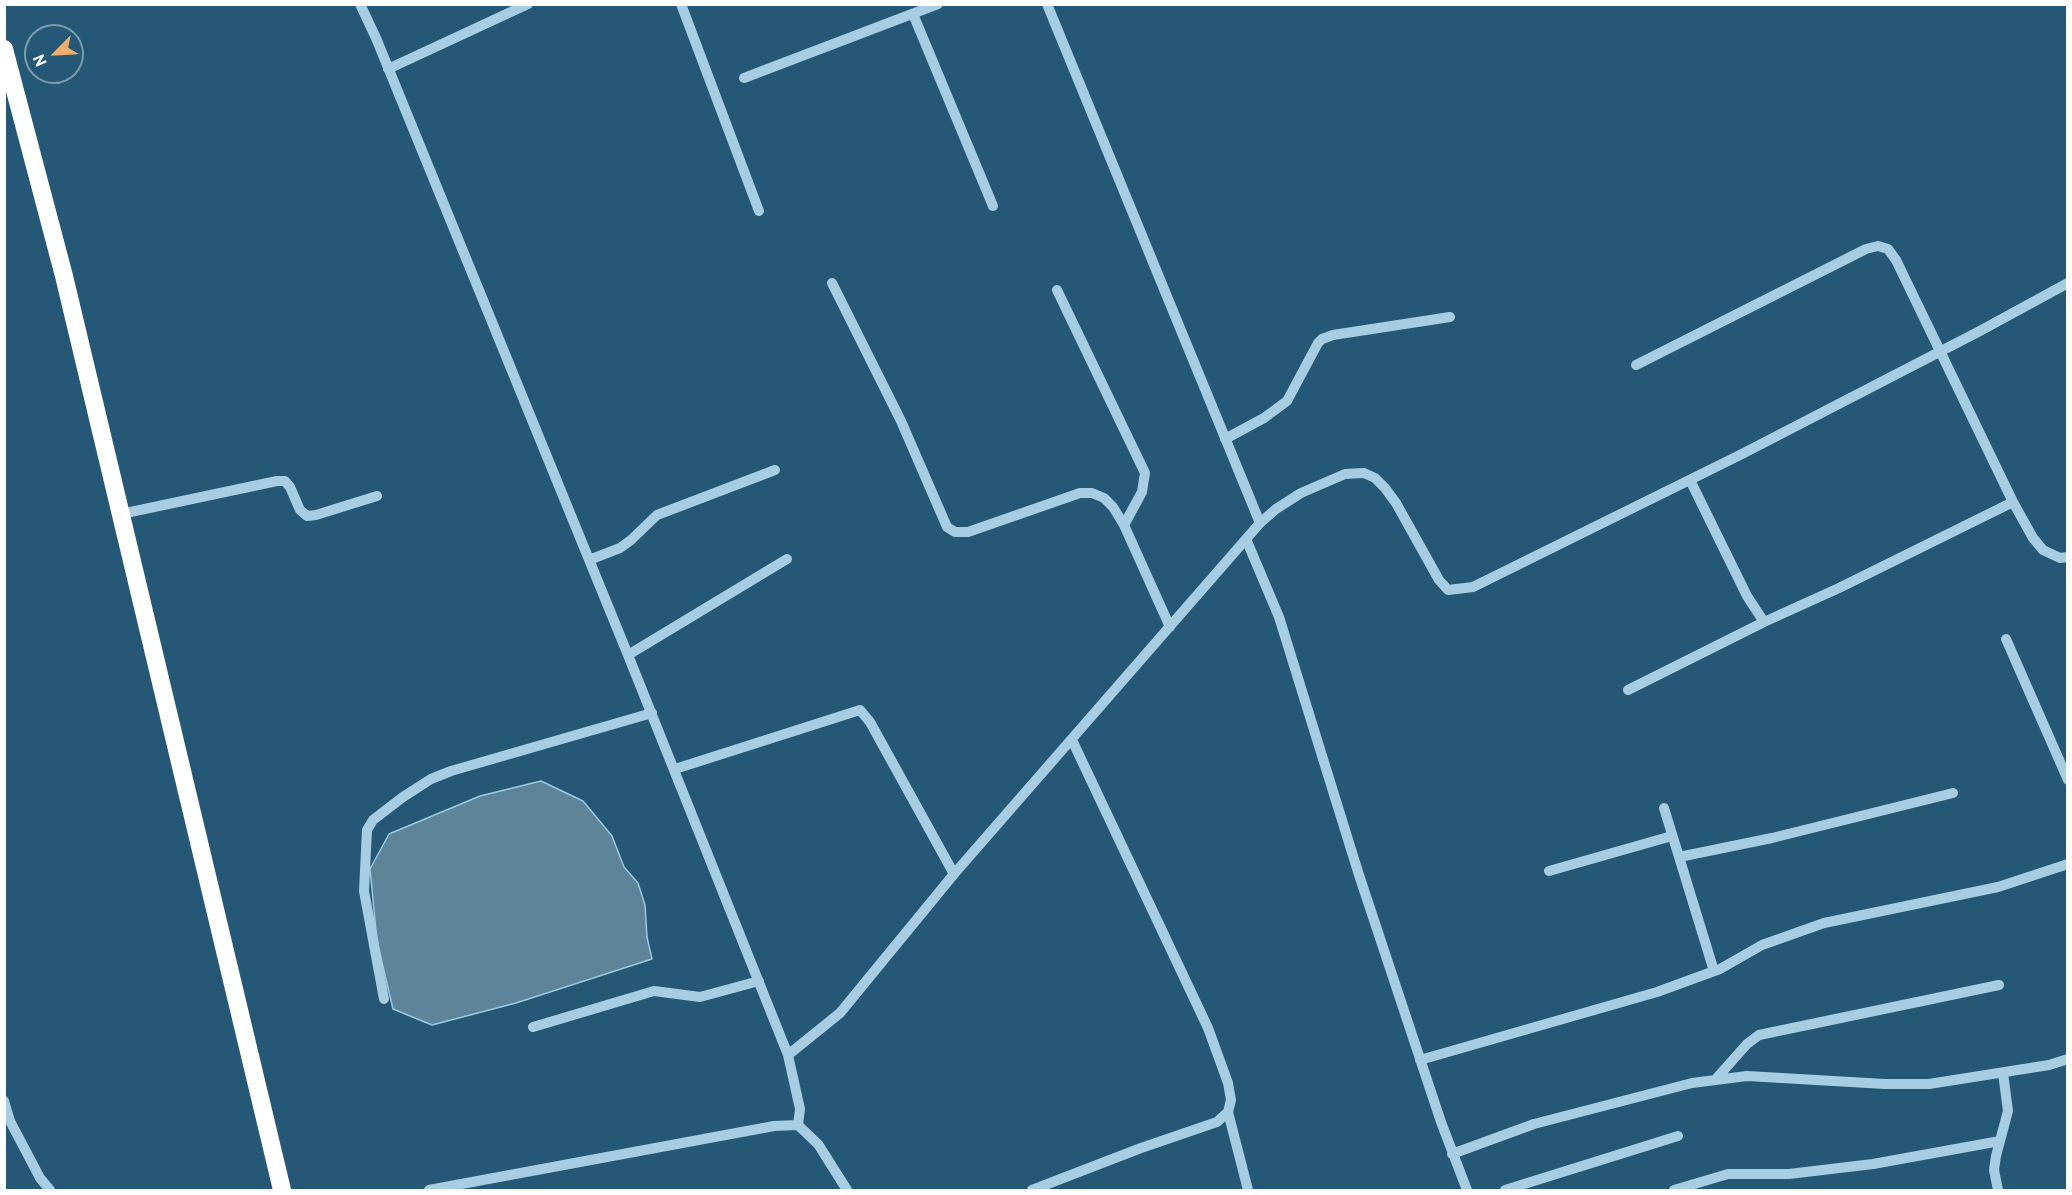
<!DOCTYPE html>
<style>
body{margin:0}
#map{position:relative;width:2072px;height:1195px;overflow:hidden;background:#255876;font-family:"PT Sans",sans-serif}
canvas{display:block}
.frame{position:absolute;inset:0;border:6px solid #fff;pointer-events:none}
.north{position:absolute;left:24px;top:24px;width:60px;height:60px;box-sizing:border-box;background:#255876;border:2px solid #7c9bad;border-radius:50%;rotate:246deg;font-size:16px;font-weight:700;line-height:24px;text-align:center;color:#fff}
.north::after{content:'';display:block;margin:auto;width:21px;height:27px;background:#ebae6b;clip-path:polygon(50% 0,100% 100%,50% 72%,0 100%)}
</style>
<div id="map">
<canvas width="2072" height="1195"></canvas>
<div class="frame"></div>
<div class="north">N</div>
</div>
<script>
const g = document.querySelector('canvas').getContext('2d');
g.lineJoin = 'round';
function paint(path, color) {
  g.fillStyle = color;
  g.fill(path, 'evenodd');
}
function poly(rows) {
  const path = new Path2D();
  for (const r of rows) {
    path.moveTo(r[0], r[1]);
    for (let i = 2; i < r.length; i += 2) path.lineTo(r[i], r[i + 1]);
  }
  return path;
}
function trace(path, color, width, dash) {
  g.strokeStyle = color;
  g.lineWidth = width;
  g.lineCap = dash ? 'butt' : 'round';
  g.setLineDash(dash || []);
  g.stroke(path);
}
const water = poly([
 [541,781,583,801,612,836,624,867,638,883,645,905,647,937,652,959,516,1003,432,1025,393,1009,377,941,370,869,389,834,480,796,541,781]
]);
paint(water, '#5e849a');
trace(water, '#9acae3', 1.5);
trace(poly([
 [360,4,376,38,628,655,788,1055,800,1109,798,1125],
 [681,4,759,211],
 [1047,4,1260,523],
 [913,14,993,206],
 [388,69,528,4],
 [744,78,938,4],
 [832,283,901,421,947,527,955,532,968,532,1080,493,1092,493,1104,498,1113,507,1124,525,1170,627],
 [1057,290,1145,473,1142,492,1124,525],
 [1636,365,1866,249,1878,246,1888,249,1896,260,2013,502,2033,538,2043,550,2060,558,2068,557],
 [1225,439,1264,418,1287,401,1318,343,1322,339,1333,335,1450,317],
 [1690,480,1747,596,1764,622,1839,588,2013,502],
 [121,514,277,481,285,481,290,487,300,510,307,516,316,515,377,496],
 [1246,539,1279,617,1359,875,1441,1122,1467,1190],
 [589,560,620,548,631,540,657,515,775,470],
 [2006,639,2068,780],
 [628,655,787,559],
 [1628,690,1764,622],
 [675,769,860,710,870,722,954,874],
 [1664,808,1714,971],
 [1679,857,1772,838,1953,793],
 [1549,871,1672,836],
 [384,999,364,891,367,830,373,820,403,797,431,779,451,771,652,713],
 [533,1027,654,991,700,997,759,981],
 [788,1055,840,1013,954,874,1260,523,1276,509,1301,493,1345,474,1364,473,1375,478,1385,488,1396,503,1439,580,1448,590,1473,587,1740,455,1978,332,2068,283],
 [1420,1060,1657,992,1720,969,1762,945,1824,923,1998,887,2068,864],
 [1715,1080,1747,1044,1759,1035,1999,985],
 [4,1101,10,1121,40,1178,50,1190],
 [1228,1112,1248,1190],
 [1452,1154,1534,1124,1692,1083,1747,1076,1885,1084,1929,1084,2049,1065,2068,1059],
 [429,1190,774,1126,798,1125,818,1144,847,1190],
 [1032,1190,1141,1148,1217,1122,1228,1112,1231,1100,1228,1083,1208,1028,1072,740],
 [1505,1190,1678,1136],
 [1674,1190,1728,1174,1789,1174,1873,1164,2000,1141],
 [1998,1190,1994,1170,1996,1156,2008,1111,2003,1073]
]), '#a6cde2', 10);
trace(poly([
 [4,49,64,276,282,1190]
]), '#fff', 18);
</script>
